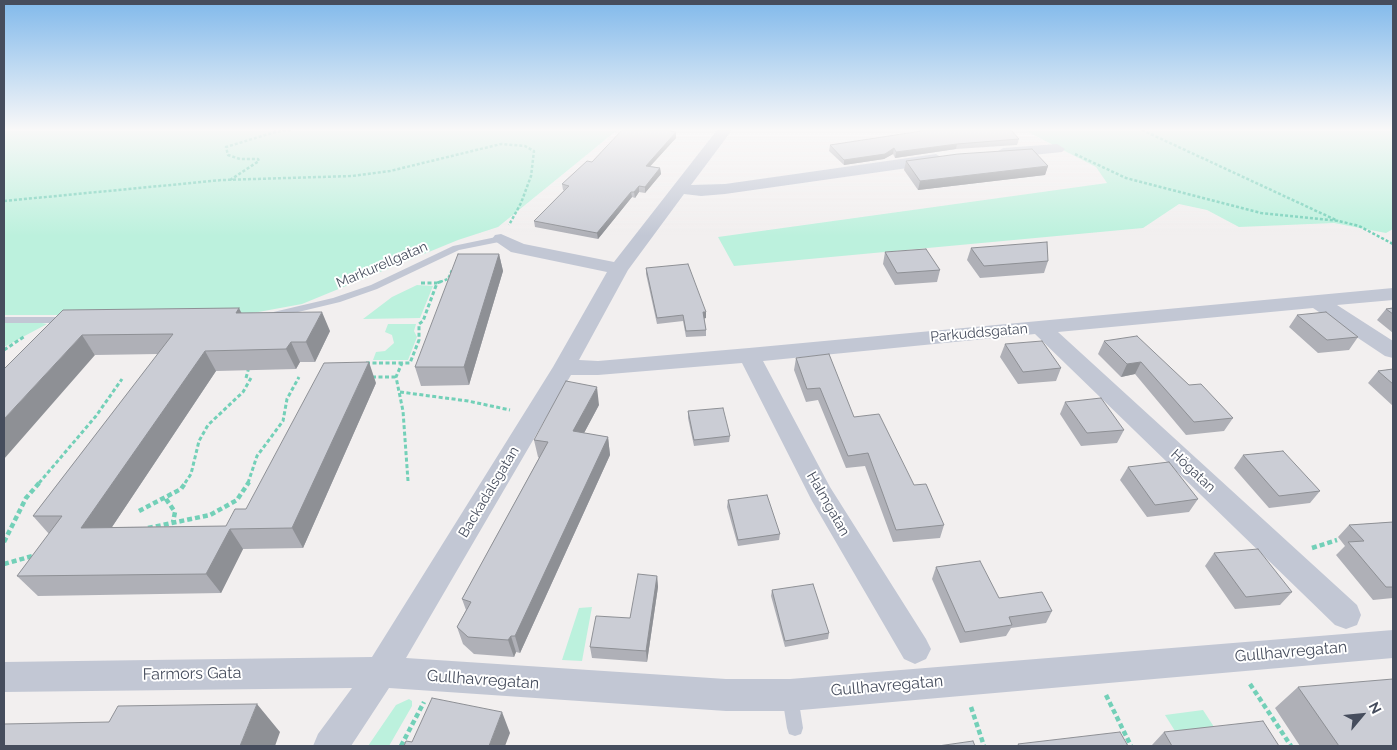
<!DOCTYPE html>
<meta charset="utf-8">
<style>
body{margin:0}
#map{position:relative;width:1397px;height:750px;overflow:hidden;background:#f2efef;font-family:Raleway,sans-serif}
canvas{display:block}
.frame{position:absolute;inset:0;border:5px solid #464d5d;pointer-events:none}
.north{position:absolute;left:1337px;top:690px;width:50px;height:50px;-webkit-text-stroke:4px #fff;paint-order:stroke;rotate:62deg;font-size:14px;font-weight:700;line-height:20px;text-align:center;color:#464d5d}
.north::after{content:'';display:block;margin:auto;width:18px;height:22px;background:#464d5d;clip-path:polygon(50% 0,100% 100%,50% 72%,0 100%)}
</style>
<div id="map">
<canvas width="1397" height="750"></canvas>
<div class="frame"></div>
<div class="north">N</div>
</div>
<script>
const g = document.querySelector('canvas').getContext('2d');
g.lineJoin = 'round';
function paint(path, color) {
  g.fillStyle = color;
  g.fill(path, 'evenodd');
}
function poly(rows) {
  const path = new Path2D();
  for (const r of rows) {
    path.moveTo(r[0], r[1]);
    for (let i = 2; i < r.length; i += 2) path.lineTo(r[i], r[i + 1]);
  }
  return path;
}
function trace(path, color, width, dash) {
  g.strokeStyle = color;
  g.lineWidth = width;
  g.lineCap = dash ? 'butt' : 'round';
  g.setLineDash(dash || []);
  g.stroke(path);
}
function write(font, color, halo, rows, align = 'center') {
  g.font = font + ' Raleway,sans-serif';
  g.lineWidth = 4;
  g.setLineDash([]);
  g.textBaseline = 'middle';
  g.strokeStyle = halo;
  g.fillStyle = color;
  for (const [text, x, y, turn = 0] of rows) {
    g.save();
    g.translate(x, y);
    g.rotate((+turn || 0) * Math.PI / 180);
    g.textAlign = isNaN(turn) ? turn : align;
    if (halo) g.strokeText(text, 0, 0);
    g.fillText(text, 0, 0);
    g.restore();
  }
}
paint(poly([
 [4,131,616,131,498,227,458,240,302,304,242,315,4,315],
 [1026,131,1393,131,1393,229,1386,233,1334,223,1239,227,1207,210,1179,204,1143,228,734,266,718,237,1107,183,1096,167],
 [417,285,433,286,420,318,363,319,392,297],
 [4,323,42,323,47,324,4,347],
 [388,324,416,324,414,331,417,337,408,360,373,360,376,352,385,351,394,343,392,335,385,332],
 [592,607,582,661,562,660,579,608],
 [409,699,412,701,412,706,389,746,368,746,396,705],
 [1203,710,1218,733,1180,739,1165,715]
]), '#bcf1dd');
trace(poly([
 [1142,130,1338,221],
 [1075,154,1126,178,1261,213,1339,221,1359,226,1393,244],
 [230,180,259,161,258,159,240,159,228,155,226,147,275,132,293,130],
 [4,201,222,180,352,176,390,171,501,144,525,146,534,151,531,176,521,203,509,225],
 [440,282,448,279,452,270]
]), '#73d0b8', 2.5, [3, 2]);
trace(poly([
 [421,283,437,283],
 [4,350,25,336],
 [366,363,402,363],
 [372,377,396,377],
 [246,378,249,367],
 [400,392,468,401,510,410],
 [408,481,403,411,396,377,402,363,410,363,419,340,419,324,423,321,437,283,443,281],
 [39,483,96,416,122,379],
 [185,483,191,474,199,441,208,425,243,392,251,378],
 [248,483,257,456,283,421,287,399,299,377]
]), '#73d0b8', 3, [4, 2.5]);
trace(poly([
 [166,499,175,512,173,522],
 [139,511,181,489,186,482],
 [148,528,210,515,237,500,249,482],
 [4,542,26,498,40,482],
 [1312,548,1337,540],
 [4,564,36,555],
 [1250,684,1291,746],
 [1106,695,1131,746],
 [971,707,984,746],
 [401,746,424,702]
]), '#73d0b8', 4.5, [5, 3]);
paint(poly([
 [501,236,504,237,504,241,459,250,377,289,340,302,269,319,264,316,265,314,333,298,371,285,453,246,501,236],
 [4,317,68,317,73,320,68,323,4,323,4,317],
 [790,688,796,690,798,696,803,728,801,734,795,736,789,734,787,728,782,696,784,690,790,688]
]), '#c2c7d4');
paint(poly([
 [717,130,732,130,691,185,725,184,936,154,944,159,936,164,725,194,701,196,684,194,628,270,579,360,598,361,749,348,1393,288,1393,300,1337,305,1393,341,1393,358,1385,356,1313,308,1058,332,1357,605,1361,615,1357,625,1346,629,1335,625,1035,334,763,361,830,487,926,639,931,649,926,659,915,664,904,659,812,501,742,363,598,375,571,375,406,658,726,679,790,679,1393,630,1393,658,790,711,726,711,389,688,351,746,313,746,318,734,352,688,4,692,4,662,372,657,553,367,607,272,511,252,492,239,495,235,501,234,524,244,614,262,717,130],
 [1057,144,1065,149,1062,152,1003,158,995,153,1003,148,1057,144]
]), '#c2c7d4');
paint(poly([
 [676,132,676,138,650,166,660,168,661,174,645,193,639,192,635,198,632,197,598,239,535,227,534,221,564,190,563,190,562,184,592,162],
 [1019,139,1017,145,956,149,895,158,893,154,884,159,844,165,829,151,830,145],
 [906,161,1048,166,1045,175,918,190,904,170],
 [971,248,1048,261,1044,273,980,278,967,260],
 [885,252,940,270,937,282,895,285,883,264],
 [499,254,503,271,469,385,421,386,415,367],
 [646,268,706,318,704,318,706,330,706,336,686,337,683,321,657,324,646,274],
 [1393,308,1393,333,1377,320,1386,309],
 [63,310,242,313,330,331,315,362,300,362,296,369,216,371,112,527,226,526,246,509,376,383,303,548,243,549,221,593,38,596,17,576,49,534,33,516,158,354,95,355],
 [1297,315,1358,337,1349,350,1318,353,1289,327],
 [1104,341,1189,385,1233,418,1224,431,1186,435,1135,374,1121,377,1098,354],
 [1005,344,1061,368,1056,381,1018,384,1000,357],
 [796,358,854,417,914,485,944,525,940,538,893,542,865,466,846,468,818,400,806,402,794,370],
 [1393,369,1393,406,1368,383,1378,371],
 [1065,402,1124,430,1117,443,1081,446,1060,414],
 [599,405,584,433,608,437,610,455,520,653,516,652,514,657,474,654,463,644,457,627,466,610,462,599,539,458,538,457,534,440],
 [688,411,730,436,729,442,694,446,688,418],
 [1243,455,1320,491,1310,503,1269,508,1234,468],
 [1128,467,1198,499,1189,512,1147,517,1120,480],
 [728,500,780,534,779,540,738,546,727,507],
 [1393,522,1393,598,1373,600,1336,555,1345,546,1338,537,1349,525],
 [1214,553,1292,592,1280,605,1235,609,1205,566],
 [936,567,999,598,1052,611,1046,623,1011,628,1006,636,960,643,932,579],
 [657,576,658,587,647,662,592,658,590,647,630,618],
 [772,590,829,633,828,639,785,647,771,596],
 [1298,687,1393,746,1300,746,1275,708],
 [1164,732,1279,746,1153,746,1152,745]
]), '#afb0b7');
paint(poly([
 [676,132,676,138,646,171,646,166],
 [957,144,956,149,895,158,896,152],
 [894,148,893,154,884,159,844,165,844,160],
 [1048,166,1045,175,918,190,920,181],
 [660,168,661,174,645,193,645,187],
 [639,186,639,192,635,198,634,192],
 [631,192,632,197,598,239,597,233],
 [499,254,503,271,469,385,464,367],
 [239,308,249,328,236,313],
 [322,312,330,331,315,362,306,342],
 [703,312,706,312,706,318,703,319],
 [82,335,95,355,4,459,4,419],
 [291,342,300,362,296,369,286,349],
 [205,351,216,371,98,548,81,528],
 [369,362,376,383,303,548,292,528],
 [1141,362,1135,374,1121,377,1127,364],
 [597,387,599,405,576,448,573,431],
 [608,437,610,455,520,653,515,636],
 [230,529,243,549,221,593,206,574],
 [657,576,658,587,647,662,646,651],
 [511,636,516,652,514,657,508,640],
 [257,704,280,732,275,746,240,746],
 [502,712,510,733,505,746,489,746]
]), '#8e9095');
const building = poly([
 [622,130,664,130,676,132,646,166,660,168,645,187,639,186,634,192,631,192,597,233,534,221,569,186,562,184,587,161,592,162,622,130],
 [928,130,1011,130,1019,139,957,144,896,152,894,148,885,154,844,160,830,145,928,130],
 [1032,149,1048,166,920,181,906,161,958,154,1032,149],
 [1047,242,1048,261,984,266,971,248,1047,242],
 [926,249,940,270,897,273,885,252,926,249],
 [458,254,499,254,464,367,415,367,458,254],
 [688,264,706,312,703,312,706,330,686,331,683,315,657,318,646,268,688,264],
 [239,308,236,313,322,312,306,342,291,342,286,349,205,351,81,528,226,526,235,509,246,509,324,363,369,362,292,528,230,529,206,574,17,576,62,516,33,516,173,334,82,335,4,419,4,369,63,310,239,308],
 [1393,308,1393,314,1386,309,1393,308],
 [1326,312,1358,337,1327,340,1297,315,1326,312],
 [1137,336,1189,385,1201,384,1233,418,1194,422,1141,362,1127,364,1104,341,1137,336],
 [1042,341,1061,368,1023,372,1005,344,1042,341],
 [829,354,854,417,879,414,914,485,926,484,944,525,896,530,868,453,848,456,820,388,807,389,796,358,829,354],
 [1393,369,1393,384,1378,371,1393,369],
 [566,381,597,387,573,431,608,437,515,636,511,636,508,640,468,637,457,627,471,602,462,599,548,442,534,440,566,381],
 [1101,398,1124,430,1087,433,1065,402,1101,398],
 [723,408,730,436,694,440,688,411,723,408],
 [1283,451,1320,491,1279,496,1243,455,1283,451],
 [1169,462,1198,499,1155,505,1128,467,1169,462],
 [767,495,780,534,738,540,728,500,767,495],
 [1393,522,1393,587,1386,587,1348,542,1364,541,1349,525,1393,522],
 [1258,549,1292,592,1246,597,1214,553,1258,549],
 [980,561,999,598,1042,592,1052,611,1009,617,1012,625,965,632,936,567,980,561],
 [638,574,657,576,646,651,590,647,596,616,630,618,638,574],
 [813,584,829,633,785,641,772,590,813,584],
 [1393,679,1393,746,1339,746,1298,687,1393,679],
 [432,698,502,712,489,746,404,746,406,741,412,742,432,698],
 [257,704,240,746,4,746,4,724,109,722,118,706,257,704],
 [1263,721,1279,746,1172,746,1164,732,1263,721],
 [1120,732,1128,746,1019,746,1018,744,1120,732],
 [973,741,975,746,938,746,973,741]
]);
paint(building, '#cbcdd5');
trace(building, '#8e9095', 1);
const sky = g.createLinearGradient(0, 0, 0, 236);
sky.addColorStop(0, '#81b9eb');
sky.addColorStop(0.55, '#f9f8f8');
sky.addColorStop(1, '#f9f8f800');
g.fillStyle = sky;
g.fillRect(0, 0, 1397, 236);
write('14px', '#464d5d', '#fff', [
 ["Markurellgatan",382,265,-23],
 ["Parkuddsgatan",979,333,-5],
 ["Högatan",1193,471,43],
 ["Backadalsgatan",489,492,-59],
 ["Halmgatan",828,504,60]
]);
write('16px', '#464d5d', '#fff', [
 ["Gullhavregatan",1291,652,-5],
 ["Farmors Gata",192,674,-1],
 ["Gullhavregatan",483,680,4],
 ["Gullhavregatan",887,686,-5]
]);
</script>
